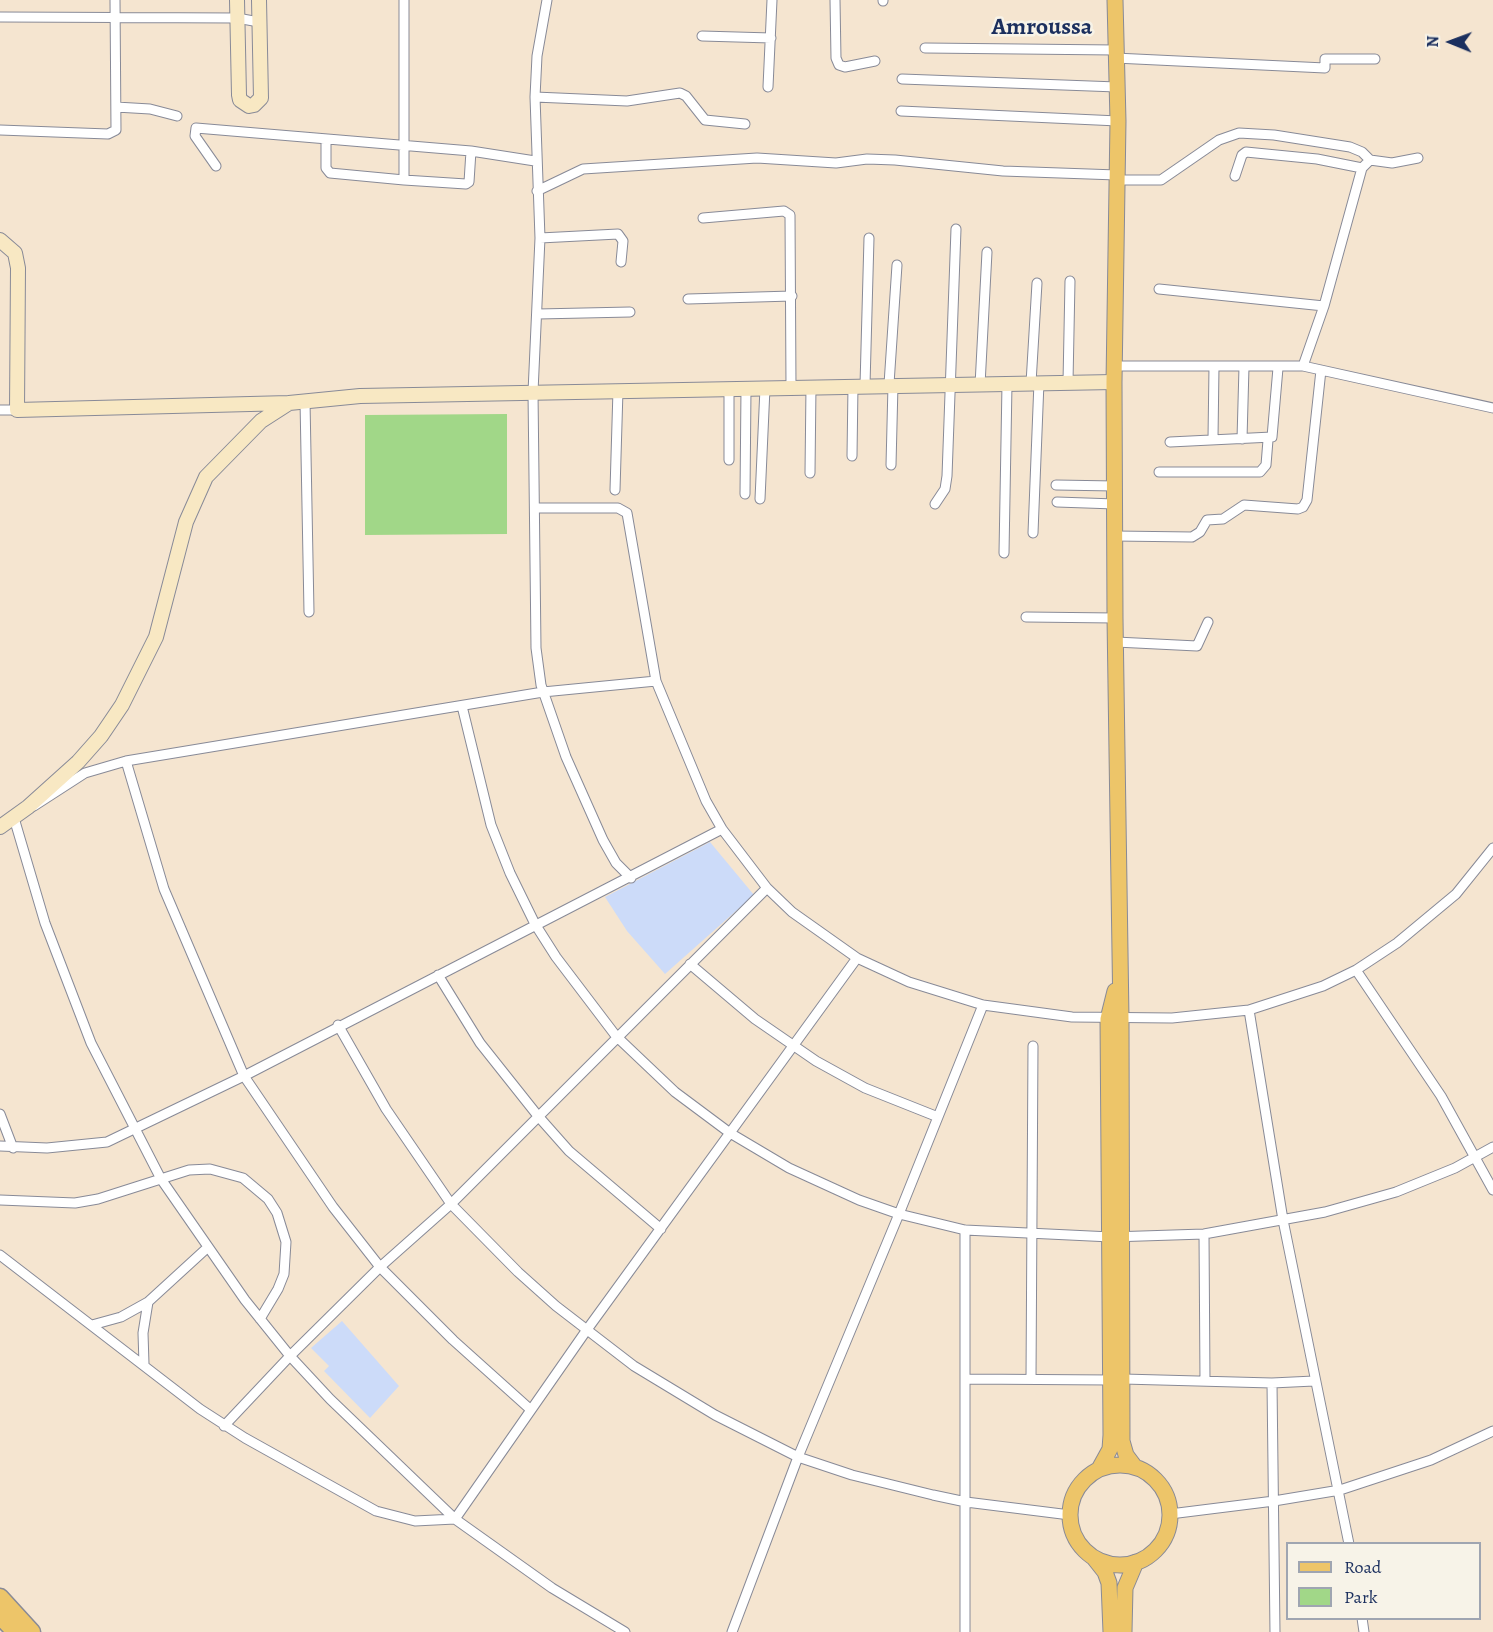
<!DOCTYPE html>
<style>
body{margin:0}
#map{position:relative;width:1493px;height:1632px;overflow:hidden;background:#f5e5d0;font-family:Alegreya,serif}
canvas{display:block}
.legend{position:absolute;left:1286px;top:1542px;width:195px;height:78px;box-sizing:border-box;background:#f7f3e8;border:2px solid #9fa5b1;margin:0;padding:8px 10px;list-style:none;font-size:18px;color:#1b2f5e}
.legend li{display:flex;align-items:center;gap:12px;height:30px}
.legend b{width:30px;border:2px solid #9fa5b1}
.north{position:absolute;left:1421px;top:12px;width:60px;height:60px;-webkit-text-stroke:4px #f7f3e8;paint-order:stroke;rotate:271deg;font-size:16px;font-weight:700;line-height:24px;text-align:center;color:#1b2f5e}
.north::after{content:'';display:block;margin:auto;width:21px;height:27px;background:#1b2f5e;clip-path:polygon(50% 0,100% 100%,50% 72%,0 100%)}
</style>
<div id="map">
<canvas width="1493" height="1632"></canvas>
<ul class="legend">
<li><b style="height:8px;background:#edc569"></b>Road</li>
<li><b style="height:16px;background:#a1d788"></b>Park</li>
</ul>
<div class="north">N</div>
</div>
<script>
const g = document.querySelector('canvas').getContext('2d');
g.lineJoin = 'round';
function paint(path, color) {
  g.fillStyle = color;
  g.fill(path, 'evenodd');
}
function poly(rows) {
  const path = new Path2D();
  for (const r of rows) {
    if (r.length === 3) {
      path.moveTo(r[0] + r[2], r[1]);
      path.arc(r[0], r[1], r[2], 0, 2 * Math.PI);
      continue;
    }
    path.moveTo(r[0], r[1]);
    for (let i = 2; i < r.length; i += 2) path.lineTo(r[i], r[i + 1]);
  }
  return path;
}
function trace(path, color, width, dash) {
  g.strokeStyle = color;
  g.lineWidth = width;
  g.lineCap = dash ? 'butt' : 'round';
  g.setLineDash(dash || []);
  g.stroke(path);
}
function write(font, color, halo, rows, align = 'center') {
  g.font = font + ' Alegreya,serif';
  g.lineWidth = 5;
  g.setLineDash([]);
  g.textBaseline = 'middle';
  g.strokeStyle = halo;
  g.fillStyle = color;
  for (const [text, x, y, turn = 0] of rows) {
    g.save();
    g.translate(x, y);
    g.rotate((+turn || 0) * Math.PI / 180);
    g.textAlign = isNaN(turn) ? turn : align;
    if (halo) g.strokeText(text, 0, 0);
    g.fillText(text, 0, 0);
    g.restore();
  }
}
paint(poly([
 [710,842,754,895,665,974,627,931,605,897],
 [342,1321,399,1386,370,1418,324,1371,329,1366,311,1348]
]), '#ccdbf9');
paint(poly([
 [507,414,507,534,365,535,365,415]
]), '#a1d788');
const street = poly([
 [547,0,537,56,535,97,540,238,533,392,536,648,541,685,566,757,603,840,616,863,631,878],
 [835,0,836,58,839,65,845,67,875,61],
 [883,0,883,1],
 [0,17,237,18,259,22],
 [702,36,771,38],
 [925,48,1115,50],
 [1115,58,1325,68,1325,59,1375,59],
 [902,79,1117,87],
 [768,87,772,0],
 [535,97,627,101,680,93,686,96,705,120,745,124],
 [116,107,150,109,177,116],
 [901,111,1118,121],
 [0,130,108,134,116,130,115,0],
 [326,141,326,168,330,173,404,180,466,184,469,182,471,151],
 [216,166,195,136,196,128,471,151,535,161],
 [1235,176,1242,155,1246,152,1317,159,1362,168],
 [404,180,404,0],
 [1117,180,1161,180,1219,140,1239,133,1274,135,1350,147,1362,152,1370,160],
 [537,191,583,169,757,158,836,163,867,159,895,160,1003,171,1117,175],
 [703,218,784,211,790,215,791,387],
 [540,238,618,234,623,241,621,262],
 [1159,289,1324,306],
 [688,299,792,296],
 [538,314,630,312],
 [1114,366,1303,366,1493,408],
 [1303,366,1324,306,1362,168,1370,160,1392,163,1418,158],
 [1068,382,1070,281],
 [1031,383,1037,283],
 [889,384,897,265],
 [865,385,869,238],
 [980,385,987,252],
 [729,389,729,460],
 [305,401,309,612],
 [0,410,17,410],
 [1213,438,1214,367],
 [1242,439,1244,367],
 [1170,442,1272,437,1278,368],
 [852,456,853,386],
 [891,465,893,385],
 [1159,472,1260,472,1266,465,1268,440],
 [810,473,811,386],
 [1056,485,1115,486],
 [615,490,618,390],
 [745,494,746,389],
 [760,499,765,388],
 [1057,502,1115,504],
 [935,504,945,489,947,476,956,229],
 [536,508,618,508,627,513,656,681,706,801,722,829,767,888,792,912,857,958,909,982,983,1005,1072,1017,1172,1018,1249,1010,1323,986,1356,970,1397,943,1456,894,1493,848],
 [1033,533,1039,382],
 [1115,536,1192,537,1200,532,1207,520,1223,519,1244,505,1298,509,1303,507,1307,500,1321,370],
 [1004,553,1007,384],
 [1026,617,1115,618],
 [1116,642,1197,646,1208,622],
 [462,706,491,825,510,873,535,924,556,957,616,1036,675,1092,730,1133,789,1168,859,1200,899,1214,965,1230,1111,1237,1204,1234,1325,1212,1396,1192,1455,1168,1493,1147],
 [126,761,164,889,244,1076,333,1207,380,1267,453,1340,531,1410],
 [34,806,85,773,126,761,543,692,656,681],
 [14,818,45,923,91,1043,161,1179,245,1300,290,1356,330,1399,455,1519,552,1588,625,1632],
 [690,964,755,1019,816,1061,865,1088,938,1117],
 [1356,970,1441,1096,1493,1190],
 [438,975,480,1043,538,1116,569,1151,661,1229],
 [1249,1010,1283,1220,1349,1544],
 [338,1025,386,1109,451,1204,518,1272,556,1306,634,1366,715,1415,798,1457,852,1475,933,1495,966,1502,1070,1515],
 [0,1114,13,1148],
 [0,1146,47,1148,107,1142,244,1076,722,829],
 [0,1200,75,1203,98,1199,189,1170,210,1169,243,1178,268,1199,277,1213,286,1242,284,1274,278,1289,260,1319],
 [965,1230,965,1632],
 [1204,1234,1205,1381],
 [0,1255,200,1409,245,1438,376,1511,415,1521,455,1519,586,1331,857,958],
 [92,1325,121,1317,148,1302,207,1248],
 [144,1364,143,1333,148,1302],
 [965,1379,1111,1380],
 [1031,1379,1033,1046],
 [1123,1379,1272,1383,1314,1381],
 [1272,1383,1275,1632],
 [224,1426,290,1356,380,1267,451,1204,767,888],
 [1170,1514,1274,1501,1340,1490,1431,1460,1493,1431],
 [1362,1618,1364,1632],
 [732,1632,798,1457,899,1214,983,1005]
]);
const secondary = poly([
 [237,0,239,95,240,100,249,106,254,105,261,98,259,0],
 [0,240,15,253,18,268,17,410,289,403],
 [0,827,28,807,78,762,101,736,122,705,156,637,186,522,206,477,261,421,289,403,360,396,1114,382]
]);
const primary = poly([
 [1115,0,1118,121,1114,382,1115,618,1121,1019,1122,1441,1126,1455,1135,1467],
 [1120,1515,50],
 [1099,1469,1110,1449,1111,1435,1108,1019,1115,991],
 [1094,1558,1105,1572,1109,1583,1111,1632],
 [1124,1632,1125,1588,1136,1562]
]);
const highway = poly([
 [0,1597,32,1632],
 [0,1616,15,1632]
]);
trace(street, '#888a97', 11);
trace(secondary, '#888a97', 16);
trace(primary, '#888a97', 17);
trace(highway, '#888a97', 19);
trace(street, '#fff', 9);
trace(secondary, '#f8e8c3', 14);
trace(primary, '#edc569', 15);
trace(highway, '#edc569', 16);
write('bold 24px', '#1b2f5e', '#f7f3e8', [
 ["Amroussa",1042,28]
]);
</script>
